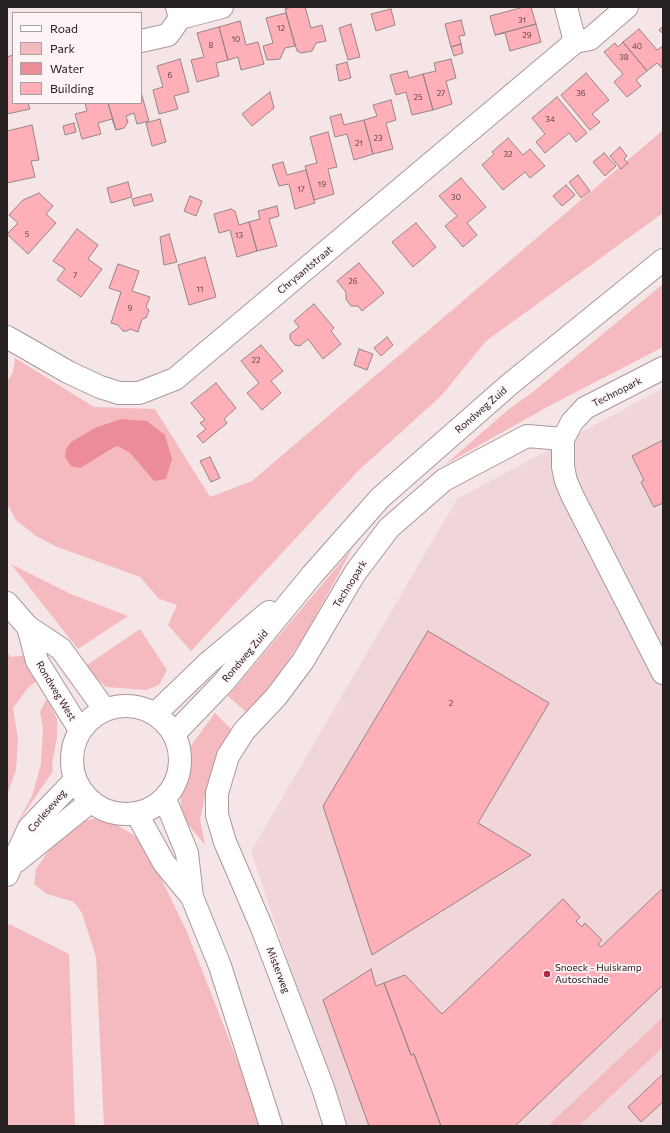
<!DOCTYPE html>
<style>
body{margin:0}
#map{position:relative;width:670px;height:1133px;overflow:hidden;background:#f6e5e6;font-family:Commissioner,sans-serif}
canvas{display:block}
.frame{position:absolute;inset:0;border:8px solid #262021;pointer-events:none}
.legend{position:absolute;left:12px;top:12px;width:130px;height:92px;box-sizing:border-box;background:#fff4f5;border:1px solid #a89fa0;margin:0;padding:5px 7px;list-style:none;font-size:12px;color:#262021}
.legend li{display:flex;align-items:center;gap:8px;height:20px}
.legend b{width:20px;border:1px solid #a89fa0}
</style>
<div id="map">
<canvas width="670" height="1133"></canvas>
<div class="frame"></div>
<ul class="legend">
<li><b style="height:5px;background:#fff"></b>Road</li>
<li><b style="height:11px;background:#f4bac0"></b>Park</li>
<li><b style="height:11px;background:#ed8c99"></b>Water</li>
<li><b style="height:11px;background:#ffafb8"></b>Building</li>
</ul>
</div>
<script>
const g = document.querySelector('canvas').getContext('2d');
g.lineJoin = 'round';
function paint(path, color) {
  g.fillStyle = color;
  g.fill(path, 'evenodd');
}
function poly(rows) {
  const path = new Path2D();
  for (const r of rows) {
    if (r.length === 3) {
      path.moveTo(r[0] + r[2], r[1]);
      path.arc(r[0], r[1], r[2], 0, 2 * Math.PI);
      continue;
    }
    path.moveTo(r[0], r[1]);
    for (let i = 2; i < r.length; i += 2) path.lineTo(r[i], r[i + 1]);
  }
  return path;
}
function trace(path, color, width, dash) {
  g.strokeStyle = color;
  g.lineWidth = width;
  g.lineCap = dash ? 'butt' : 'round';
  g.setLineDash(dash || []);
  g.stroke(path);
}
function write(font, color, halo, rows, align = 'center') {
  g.font = font + ' Commissioner,sans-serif';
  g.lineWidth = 3.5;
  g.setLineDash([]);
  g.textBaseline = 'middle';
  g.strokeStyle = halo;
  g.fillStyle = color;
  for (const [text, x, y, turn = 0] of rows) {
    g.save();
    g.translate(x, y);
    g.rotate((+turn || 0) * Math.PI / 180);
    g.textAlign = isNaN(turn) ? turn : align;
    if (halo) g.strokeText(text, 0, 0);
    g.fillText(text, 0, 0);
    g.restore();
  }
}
paint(poly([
 [663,388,663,1126,343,1126,251,851,457,499]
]), '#f0d6d9');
paint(poly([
 [663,130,663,213,486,341,441,396,359,470,191,651,168,625,177,605,159,599,140,577,55,546,36,536,16,520,7,504,7,382,13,372,15,358,94,407,155,409,210,497,252,481],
 [147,421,154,481,130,453,117,446,98,458],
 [663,284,663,347,549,406,446,464,509,409,534,391],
 [352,549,306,634,271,685,246,712,228,696],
 [11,564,73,595,128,616,78,649],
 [140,629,167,670,159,685,146,690,106,687,84,667],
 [7,652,11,657,26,655,41,677,28,688,13,708,18,739,16,770,7,795],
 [46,700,48,700,57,719,57,737,52,764,53,771,15,827,32,796,41,764,43,728,40,712],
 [215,713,232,730,218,755,208,782,200,819,205,845,181,816,181,796,190,776,191,762,190,747],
 [96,819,119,826,143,841,187,932,263,1126,104,1126,96,957,82,913,74,902,47,894,34,884,36,869,54,843,84,820],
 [9,924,69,954,75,1126,7,1126,7,928],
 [663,1017,663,1047,579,1126,548,1126]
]), '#f4bac0');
paint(poly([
 [121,419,147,421,165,435,172,459,166,479,154,481,130,453,117,446,80,468,71,466,65,457,66,449,71,442,95,428]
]), '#ed8c99');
const building = poly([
 [292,7,305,7,311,28,322,25,326,41,316,43,312,51,301,53,297,51,285,9,292,7],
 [524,7,531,7,536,24,495,35,490,16,524,7],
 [391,9,395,25,376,31,371,14,391,9],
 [286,13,295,46,285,48,280,59,267,60,263,46,273,43,266,18,286,13],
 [461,20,465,35,459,36,461,44,451,47,445,24,461,20],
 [240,21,246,45,258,42,264,64,241,70,238,57,228,60,219,27,240,21],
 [351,24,360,57,348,60,339,28,351,24],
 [536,24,541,42,510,51,505,33,495,35,536,24],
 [663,26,663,34,659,30,663,26],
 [219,27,228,60,216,63,219,76,197,82,191,60,204,57,197,33,219,27],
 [639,29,657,50,663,46,662,68,657,63,647,71,623,42,639,29],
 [623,42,647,71,636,80,641,86,627,97,614,82,623,74,604,52,615,43,618,47,623,42],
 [461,44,463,53,454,56,451,47,461,44],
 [13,55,13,103,28,103,30,109,7,114,7,57,13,55],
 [180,59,189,92,174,96,178,109,159,114,153,90,163,87,157,66,180,59],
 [451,59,456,78,446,81,452,104,433,110,423,74,436,71,434,63,451,59],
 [347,62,351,78,339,81,336,65,347,62],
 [407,71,409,78,423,74,433,110,412,115,406,92,396,95,390,75,407,71],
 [586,73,609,100,592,114,600,122,590,130,561,95,586,73],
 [141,92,149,121,137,124,134,113,126,116,128,122,124,128,116,130,108,103,141,103,141,92],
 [270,92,274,108,252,126,242,114,270,92],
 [557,97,587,133,576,142,569,133,545,153,536,142,545,134,532,118,557,97],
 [391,100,396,120,386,123,393,149,373,154,364,120,377,116,373,105,391,100],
 [85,103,108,103,116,130,112,119,98,123,101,134,82,139,75,114,87,111,85,103],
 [341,114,344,125,364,120,373,154,354,160,347,134,335,137,330,117,341,114],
 [160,119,166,142,152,146,146,123,160,119],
 [74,123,76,132,65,135,63,126,74,123],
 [32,125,39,160,31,161,35,177,7,183,7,131,32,125],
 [328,132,337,167,328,169,334,194,314,200,305,166,317,163,310,137,328,132],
 [508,138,523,155,530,149,545,166,530,178,525,172,503,190,482,165,494,154,492,152,508,138],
 [620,147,627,156,624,159,628,163,621,169,610,156,620,147],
 [604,153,616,166,605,176,593,162,604,153],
 [283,162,287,175,306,170,315,203,295,209,289,184,279,186,272,165,283,162],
 [578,175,590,191,581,198,569,182,578,175],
 [461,178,486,207,467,223,477,235,463,247,445,226,457,216,439,196,461,178],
 [128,182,132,197,111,203,107,188,128,182],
 [566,185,575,195,562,206,553,196,566,185],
 [39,193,53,206,46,214,56,223,28,254,7,234,18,223,9,215,23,200,39,193],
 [151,194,153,201,134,206,132,199,151,194],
 [190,196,202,201,196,216,184,211,190,196],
 [277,206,279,216,269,219,277,246,257,251,249,222,260,219,258,211,277,206],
 [231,209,235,211,239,225,249,222,257,251,237,257,230,230,219,233,214,214,231,209],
 [416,223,436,247,413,267,392,242,416,223],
 [77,229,98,245,88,259,102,269,81,297,57,280,65,269,53,261,77,229],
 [169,234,177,262,164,265,160,237,169,234],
 [205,257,216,297,189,305,178,265,205,257],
 [359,263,384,293,362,311,358,306,351,306,346,299,346,292,337,281,359,263],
 [118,264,139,271,132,291,150,297,146,307,149,310,146,318,142,319,138,332,130,329,127,331,123,331,118,325,111,323,121,292,109,288,118,264],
 [314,304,334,328,331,331,341,344,323,359,308,339,300,346,295,345,290,339,290,334,299,327,294,321,314,304],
 [387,337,393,345,381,356,374,348,387,337],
 [261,345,283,371,271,381,281,393,262,410,247,393,259,383,241,361,261,345],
 [359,349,373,354,367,370,354,365,359,349],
 [216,383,236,408,224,419,227,423,203,443,197,436,206,429,200,423,205,420,191,403,216,383],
 [663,440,663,503,654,507,641,482,644,480,632,456,663,440],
 [210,457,220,478,211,482,200,461,210,457],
 [428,631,549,703,478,823,531,855,372,955,323,806,428,631],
 [663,888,663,985,515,1126,441,1126,414,1054,411,1055,384,983,405,975,442,1014,563,899,580,917,576,921,582,927,585,923,602,940,598,944,601,947,663,888],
 [371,969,376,986,384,983,411,1055,414,1054,441,1126,369,1126,323,1000,371,969],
 [663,1074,663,1102,641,1122,628,1107,663,1074]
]);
paint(building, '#ffafb8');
trace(building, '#958586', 1);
const minor = poly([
 [180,18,222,7],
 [141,41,168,35,180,18,177,7],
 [575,42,590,39,627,7],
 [7,337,68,372,100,387,119,393,139,393,175,379,575,42,566,7],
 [663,368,585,408,572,422,563,439,563,467,566,481,572,495,663,673],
 [335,1126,323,1088,262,928,225,842,217,815,217,793,228,756,244,731,276,697,303,661,355,573,389,528,444,480,527,436,563,439]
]);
const secondary = poly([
 [17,861,90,802],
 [7,875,29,828,75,780]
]);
const primary = poly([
 [7,603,28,627,61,649,105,710],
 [28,627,37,661,80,730],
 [126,760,54],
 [155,714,208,663,269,612],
 [174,734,224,682,312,575,380,498,510,384,663,260],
 [165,799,187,853,192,897,220,966,271,1126],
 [137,814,164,863,192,897]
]);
trace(minor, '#a9999a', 24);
trace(secondary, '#a9999a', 24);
trace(primary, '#a9999a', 24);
trace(minor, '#fff', 22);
trace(secondary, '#fff', 22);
trace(primary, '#fff', 22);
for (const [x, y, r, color] of [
 [547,974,4,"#b7264b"]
]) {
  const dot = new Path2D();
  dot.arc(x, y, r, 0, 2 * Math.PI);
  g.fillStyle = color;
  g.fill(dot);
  trace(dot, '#fff4f5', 1.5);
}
write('8px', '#5c4447', null, [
 ["31",522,20],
 ["12",281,28],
 ["29",527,35],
 ["10",236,39],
 ["8",211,45],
 ["40",637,46],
 ["38",624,57],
 ["6",170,75],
 ["27",441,93],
 ["36",581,93],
 ["25",418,97],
 ["34",550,119],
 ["23",378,138],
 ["21",359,143],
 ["32",508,154],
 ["19",322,184],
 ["17",301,189],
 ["30",456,197],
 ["5",27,234],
 ["13",239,235],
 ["7",75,275],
 ["26",353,281],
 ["11",200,289],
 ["9",130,308],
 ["22",256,360],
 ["2",451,703]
]);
write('10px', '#262021', '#fff4f5', [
 ["Chrysantstraat",305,270,-40],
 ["Technopark",617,392,-27],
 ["Rondweg Zuid",481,410,-41],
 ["Technopark",350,584,-58],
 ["Rondweg Zuid",245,656,-50],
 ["Rondweg West",56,691,59],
 ["Corleseweg",47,811,-49],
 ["Misterweg",278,970,69]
]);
write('10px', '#262021', '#fff4f5', [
 ["Snoeck - Huiskamp",555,968],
 ["Autoschade",555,980]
], 'left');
</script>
